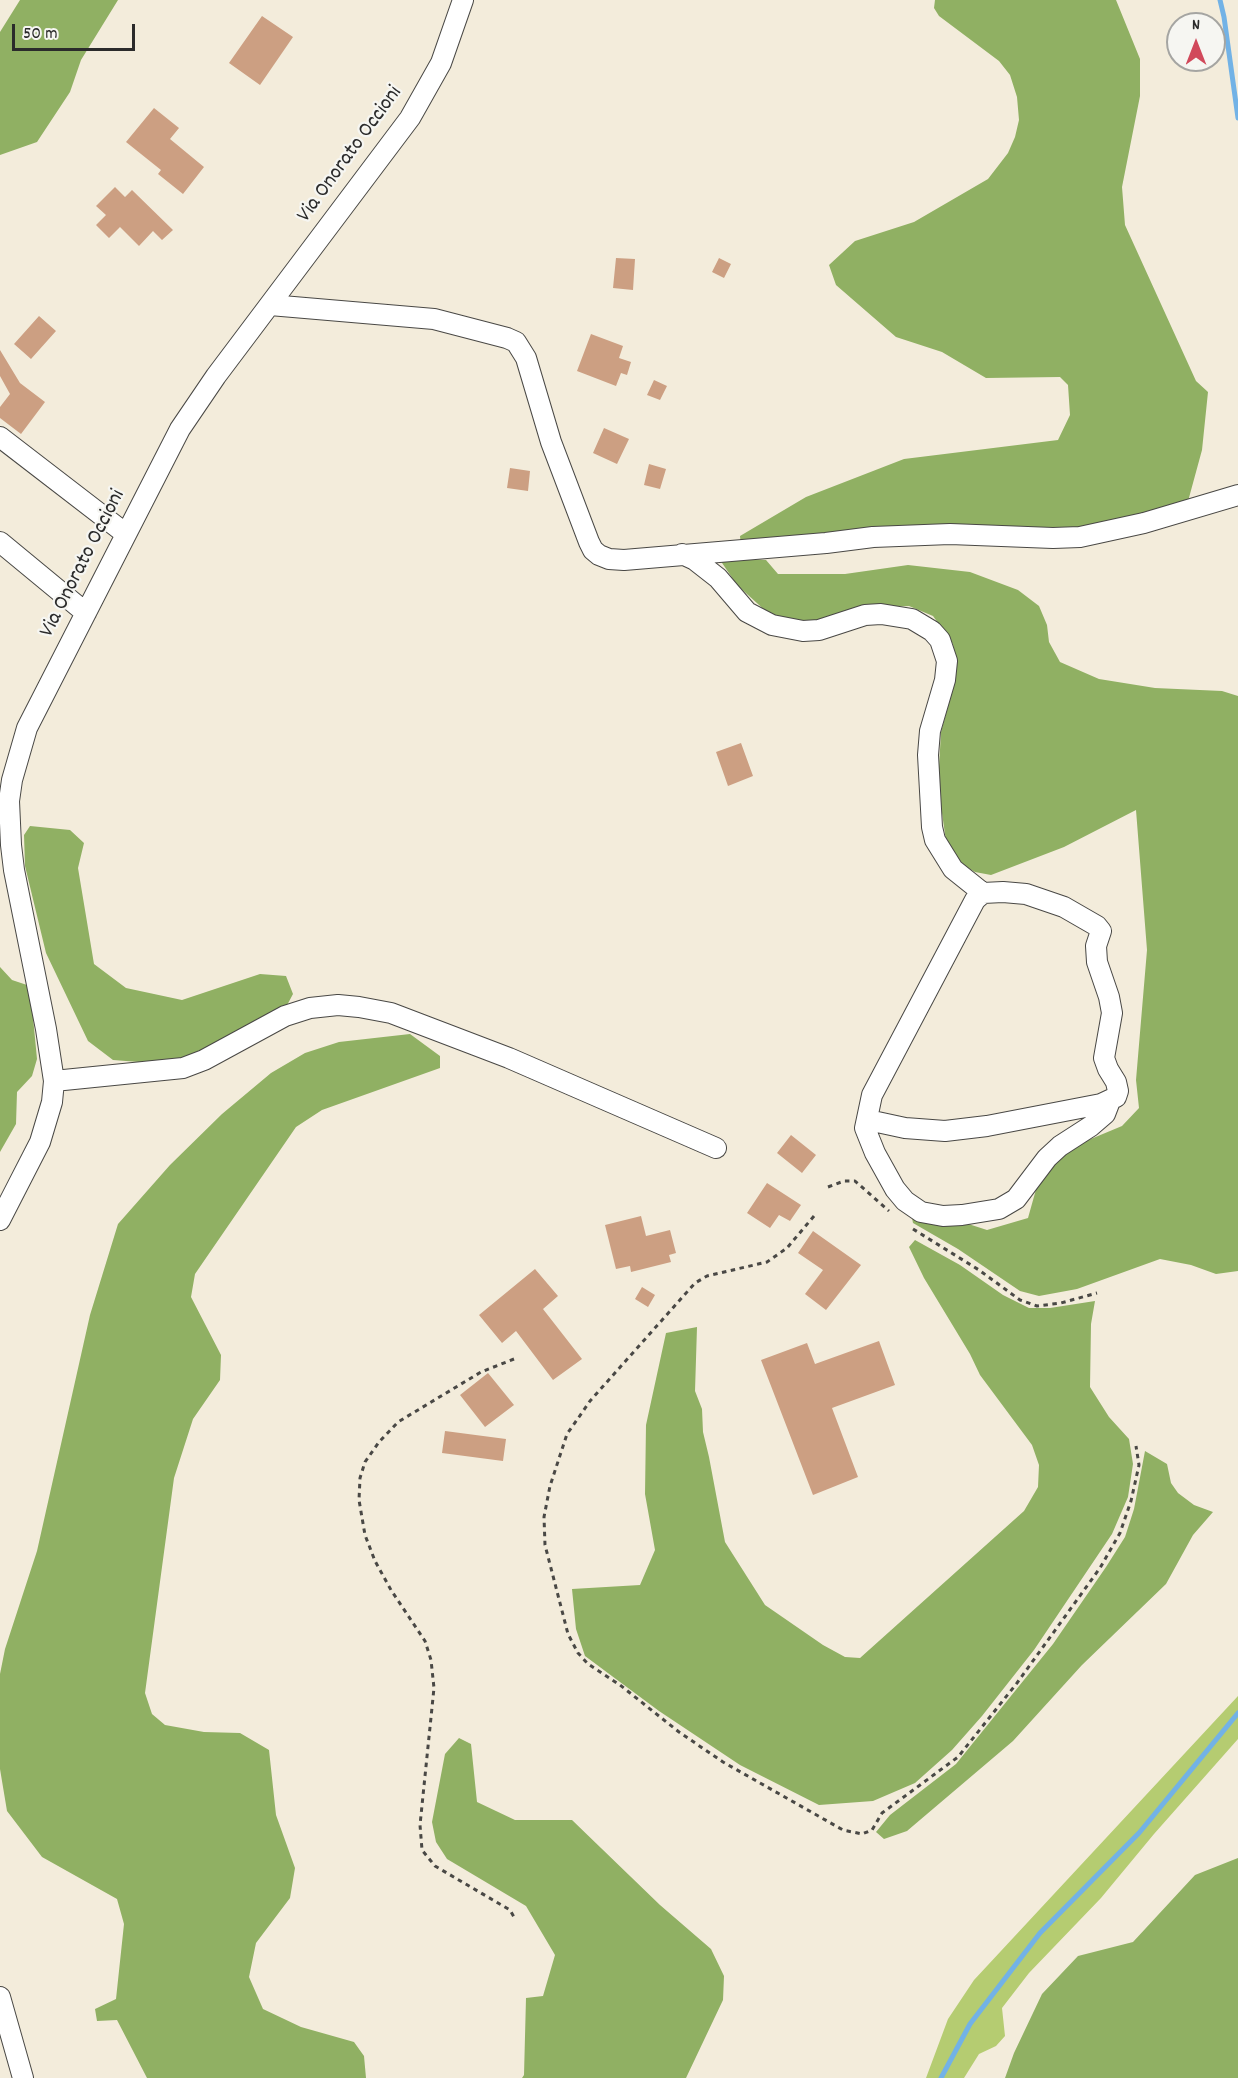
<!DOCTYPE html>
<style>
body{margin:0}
#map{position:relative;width:1238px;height:2078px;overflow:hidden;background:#f3ecdb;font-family:Dekko,sans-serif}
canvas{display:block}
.north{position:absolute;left:1166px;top:12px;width:60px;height:60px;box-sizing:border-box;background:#f6f6f2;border:2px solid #a5a5a2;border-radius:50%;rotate:0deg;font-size:16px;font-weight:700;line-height:24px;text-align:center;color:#2b2b2b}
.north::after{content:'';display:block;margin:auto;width:21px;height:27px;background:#d1495b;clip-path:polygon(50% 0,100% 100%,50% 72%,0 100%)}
.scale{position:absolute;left:12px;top:24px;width:123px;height:27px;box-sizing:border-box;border:3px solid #2b2b2b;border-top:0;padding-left:8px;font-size:18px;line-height:21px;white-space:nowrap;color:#2b2b2b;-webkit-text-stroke:4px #f6f6f2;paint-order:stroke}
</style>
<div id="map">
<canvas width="1238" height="2078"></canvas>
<div class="north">N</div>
<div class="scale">50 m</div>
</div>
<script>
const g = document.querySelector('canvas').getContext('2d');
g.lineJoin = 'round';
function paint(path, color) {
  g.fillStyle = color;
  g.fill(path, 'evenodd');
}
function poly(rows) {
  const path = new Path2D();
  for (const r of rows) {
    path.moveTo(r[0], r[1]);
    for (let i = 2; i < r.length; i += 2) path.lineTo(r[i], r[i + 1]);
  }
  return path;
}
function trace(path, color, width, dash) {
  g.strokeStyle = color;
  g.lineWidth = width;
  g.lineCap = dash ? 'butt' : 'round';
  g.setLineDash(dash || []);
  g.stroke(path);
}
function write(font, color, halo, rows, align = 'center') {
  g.font = font + ' Dekko,sans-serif';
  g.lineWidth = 4.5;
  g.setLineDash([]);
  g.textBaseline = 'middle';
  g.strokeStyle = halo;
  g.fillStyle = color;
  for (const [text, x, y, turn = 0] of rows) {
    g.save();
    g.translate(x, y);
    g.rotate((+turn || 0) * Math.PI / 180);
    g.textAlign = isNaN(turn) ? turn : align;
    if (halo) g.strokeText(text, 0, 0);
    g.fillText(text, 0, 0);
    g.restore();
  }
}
paint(poly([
 [1238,1696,1238,1739,1154,1834,1101,1898,1029,1973,1002,2008,1005,2036,996,2046,979,2054,964,2078,926,2078,948,2019,974,1980]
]), '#b5cc71');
paint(poly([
 [20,0,118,0,81,60,70,92,37,142,0,155,0,32],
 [935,0,1116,0,1140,59,1140,96,1122,187,1125,225,1196,381,1208,392,1202,450,1187,505,1105,527,741,546,740,536,806,497,904,459,1058,440,1070,415,1068,385,1060,377,986,378,942,352,896,337,836,285,829,265,855,241,914,222,988,179,1008,153,1015,137,1019,120,1017,97,1010,75,999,61,939,16,934,8],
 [718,557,766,560,778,574,845,574,908,565,970,572,1018,590,1039,606,1047,625,1049,642,1060,662,1099,679,1155,688,1222,691,1238,696,1238,1271,1216,1274,1191,1265,1160,1259,1077,1289,1039,1296,1020,1291,958,1249,913,1223,911,1213,956,1220,987,1230,1028,1218,1042,1168,1074,1146,1122,1126,1139,1108,1136,1080,1147,950,1136,810,1064,847,991,875,975,872,956,861,946,841,938,785,941,732,956,677,953,644,933,616,909,606,867,608,828,620,801,622,769,614,737,585],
 [30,826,70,830,84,843,78,868,94,964,126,988,182,1000,260,974,286,976,293,994,285,1009,193,1059,165,1064,113,1060,88,1041,46,953,25,866,24,835],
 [0,967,12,980,30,986,37,1059,32,1076,17,1092,16,1124,0,1152],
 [410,1034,440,1056,440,1068,322,1110,296,1127,195,1274,191,1297,221,1355,220,1380,193,1419,174,1478,145,1693,152,1714,165,1725,204,1732,240,1733,269,1750,276,1815,295,1868,290,1898,256,1943,249,1977,263,2009,301,2027,354,2042,364,2056,366,2078,147,2078,117,2020,97,2021,95,2009,116,1999,124,1924,117,1899,42,1857,7,1811,0,1769,0,1674,5,1649,37,1551,90,1315,118,1224,170,1165,222,1114,271,1073,305,1053,339,1042],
 [915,1240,960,1265,1003,1295,1029,1308,1050,1308,1095,1301,1091,1324,1090,1387,1109,1417,1129,1439,1133,1464,1128,1497,1112,1534,1034,1650,982,1716,952,1750,915,1783,873,1801,819,1805,740,1765,659,1711,585,1656,576,1629,572,1589,640,1585,655,1550,645,1494,646,1425,666,1333,697,1327,695,1391,702,1409,703,1432,709,1457,725,1542,765,1605,823,1645,845,1657,860,1658,1024,1511,1038,1487,1039,1465,1032,1445,980,1375,970,1354,924,1278,909,1247],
 [1145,1451,1167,1464,1171,1483,1178,1493,1194,1505,1213,1512,1193,1535,1166,1584,1082,1665,1013,1741,907,1831,884,1839,876,1832,890,1815,956,1764,1053,1644,1106,1567,1125,1537,1134,1509],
 [459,1738,471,1744,477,1802,515,1820,572,1820,660,1905,711,1949,724,1976,723,2000,686,2078,522,2078,524,2075,526,1998,543,1996,555,1955,526,1906,447,1859,436,1842,432,1822,445,1754],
 [1238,1858,1238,2078,1005,2078,1014,2053,1042,1994,1078,1956,1133,1942,1195,1875]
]), '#90b063');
trace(poly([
 [1220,0,1224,17,1238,118],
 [941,2078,970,2024,1040,1933,1139,1833,1238,1713]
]), '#72b2e6', 5);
paint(poly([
 [262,16,293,37,260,85,229,63],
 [154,108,179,128,170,139,204,167,183,194,158,174,161,170,126,142],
 [115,187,125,197,132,190,173,230,162,240,153,231,139,246,120,227,109,238,96,225,106,215,96,206],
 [616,258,635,259,633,290,613,288],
 [719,258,731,264,724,278,712,272],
 [39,316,56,331,31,359,14,344],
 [591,334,623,346,619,358,631,362,627,375,621,373,616,386,577,371],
 [0,350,20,383,45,402,21,434,0,418,0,407,10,394,0,376],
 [654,380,667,386,660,400,647,395],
 [604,428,629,439,617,464,593,453],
 [649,464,666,469,660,489,644,485],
 [510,468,530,471,528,491,507,488],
 [741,743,753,776,728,786,716,752],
 [791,1135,816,1155,802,1173,777,1153],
 [767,1183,801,1205,790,1221,779,1215,770,1228,747,1213],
 [641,1216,646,1236,670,1230,676,1253,669,1255,671,1262,631,1272,630,1266,616,1269,605,1225],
 [813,1231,861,1265,826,1310,805,1294,823,1270,798,1253],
 [535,1269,558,1296,543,1309,582,1359,553,1380,516,1331,502,1343,479,1315],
 [642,1287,655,1295,648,1307,635,1299],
 [879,1341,895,1385,832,1408,858,1477,813,1495,761,1360,807,1343,815,1364],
 [488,1373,514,1405,485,1427,460,1395],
 [445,1431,506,1439,503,1461,442,1453]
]), '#cc9f82');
const minor = poly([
 [270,305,434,319,507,338,516,342,526,358,551,442,589,542,593,550,599,555,609,559,624,560,826,543,873,537,950,534,1053,538,1080,537,1144,523,1238,495],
 [0,437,126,534],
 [0,542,86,613],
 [682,554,695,560,718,578,747,612,772,625,803,631,819,630,865,615,881,614,912,619,932,631,940,640,947,661,945,680,930,731,928,755,932,827,935,840,953,869,983,893],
 [54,1081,183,1068,204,1060,285,1016,310,1008,338,1005,359,1007,391,1013,509,1058,716,1148],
 [868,1120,905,1128,945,1131,987,1126,1101,1104,1116,1097,1118,1091,1116,1082,1108,1069,1104,1058,1112,1013,1109,997,1097,962,1096,946,1101,931,1097,926,1064,907,1026,894,1003,892,983,893,975,900,872,1095,865,1128,875,1153,895,1189,905,1201,921,1212,943,1216,962,1215,999,1209,1016,1199,1047,1158,1060,1146,1091,1126,1105,1114,1110,1101],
 [0,1220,40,1142,52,1102,54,1081,46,1029,14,870,11,845,9,801,12,780,27,728,180,429,216,376,410,118,441,63,463,0],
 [0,1997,23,2078]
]);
trace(minor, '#494845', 22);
trace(poly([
 [828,1187,844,1181,855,1181,889,1211],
 [814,1216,787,1248,767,1262,707,1276,695,1283,590,1401,579,1417,567,1434,550,1486,544,1517,545,1545,568,1634,578,1653,588,1664,620,1685,679,1732,723,1762,843,1830,862,1834,872,1830,882,1813,958,1757,1017,1683,1100,1568,1120,1533,1131,1501,1139,1465,1136,1446],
 [913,1229,979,1270,1020,1300,1037,1306,1061,1303,1097,1293],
 [514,1359,481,1372,398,1422,379,1442,365,1462,360,1478,359,1500,365,1535,375,1561,391,1590,425,1641,431,1660,434,1688,420,1825,422,1850,435,1866,510,1910,514,1917]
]), '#494845', 3, [4.5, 4.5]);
trace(minor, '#fff', 20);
write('22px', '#2b2b2b', '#f6f6f2', [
 ["Via Onorato Occioni",351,155,-54],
 ["Via Onorato Occioni",84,564,-63]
]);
</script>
